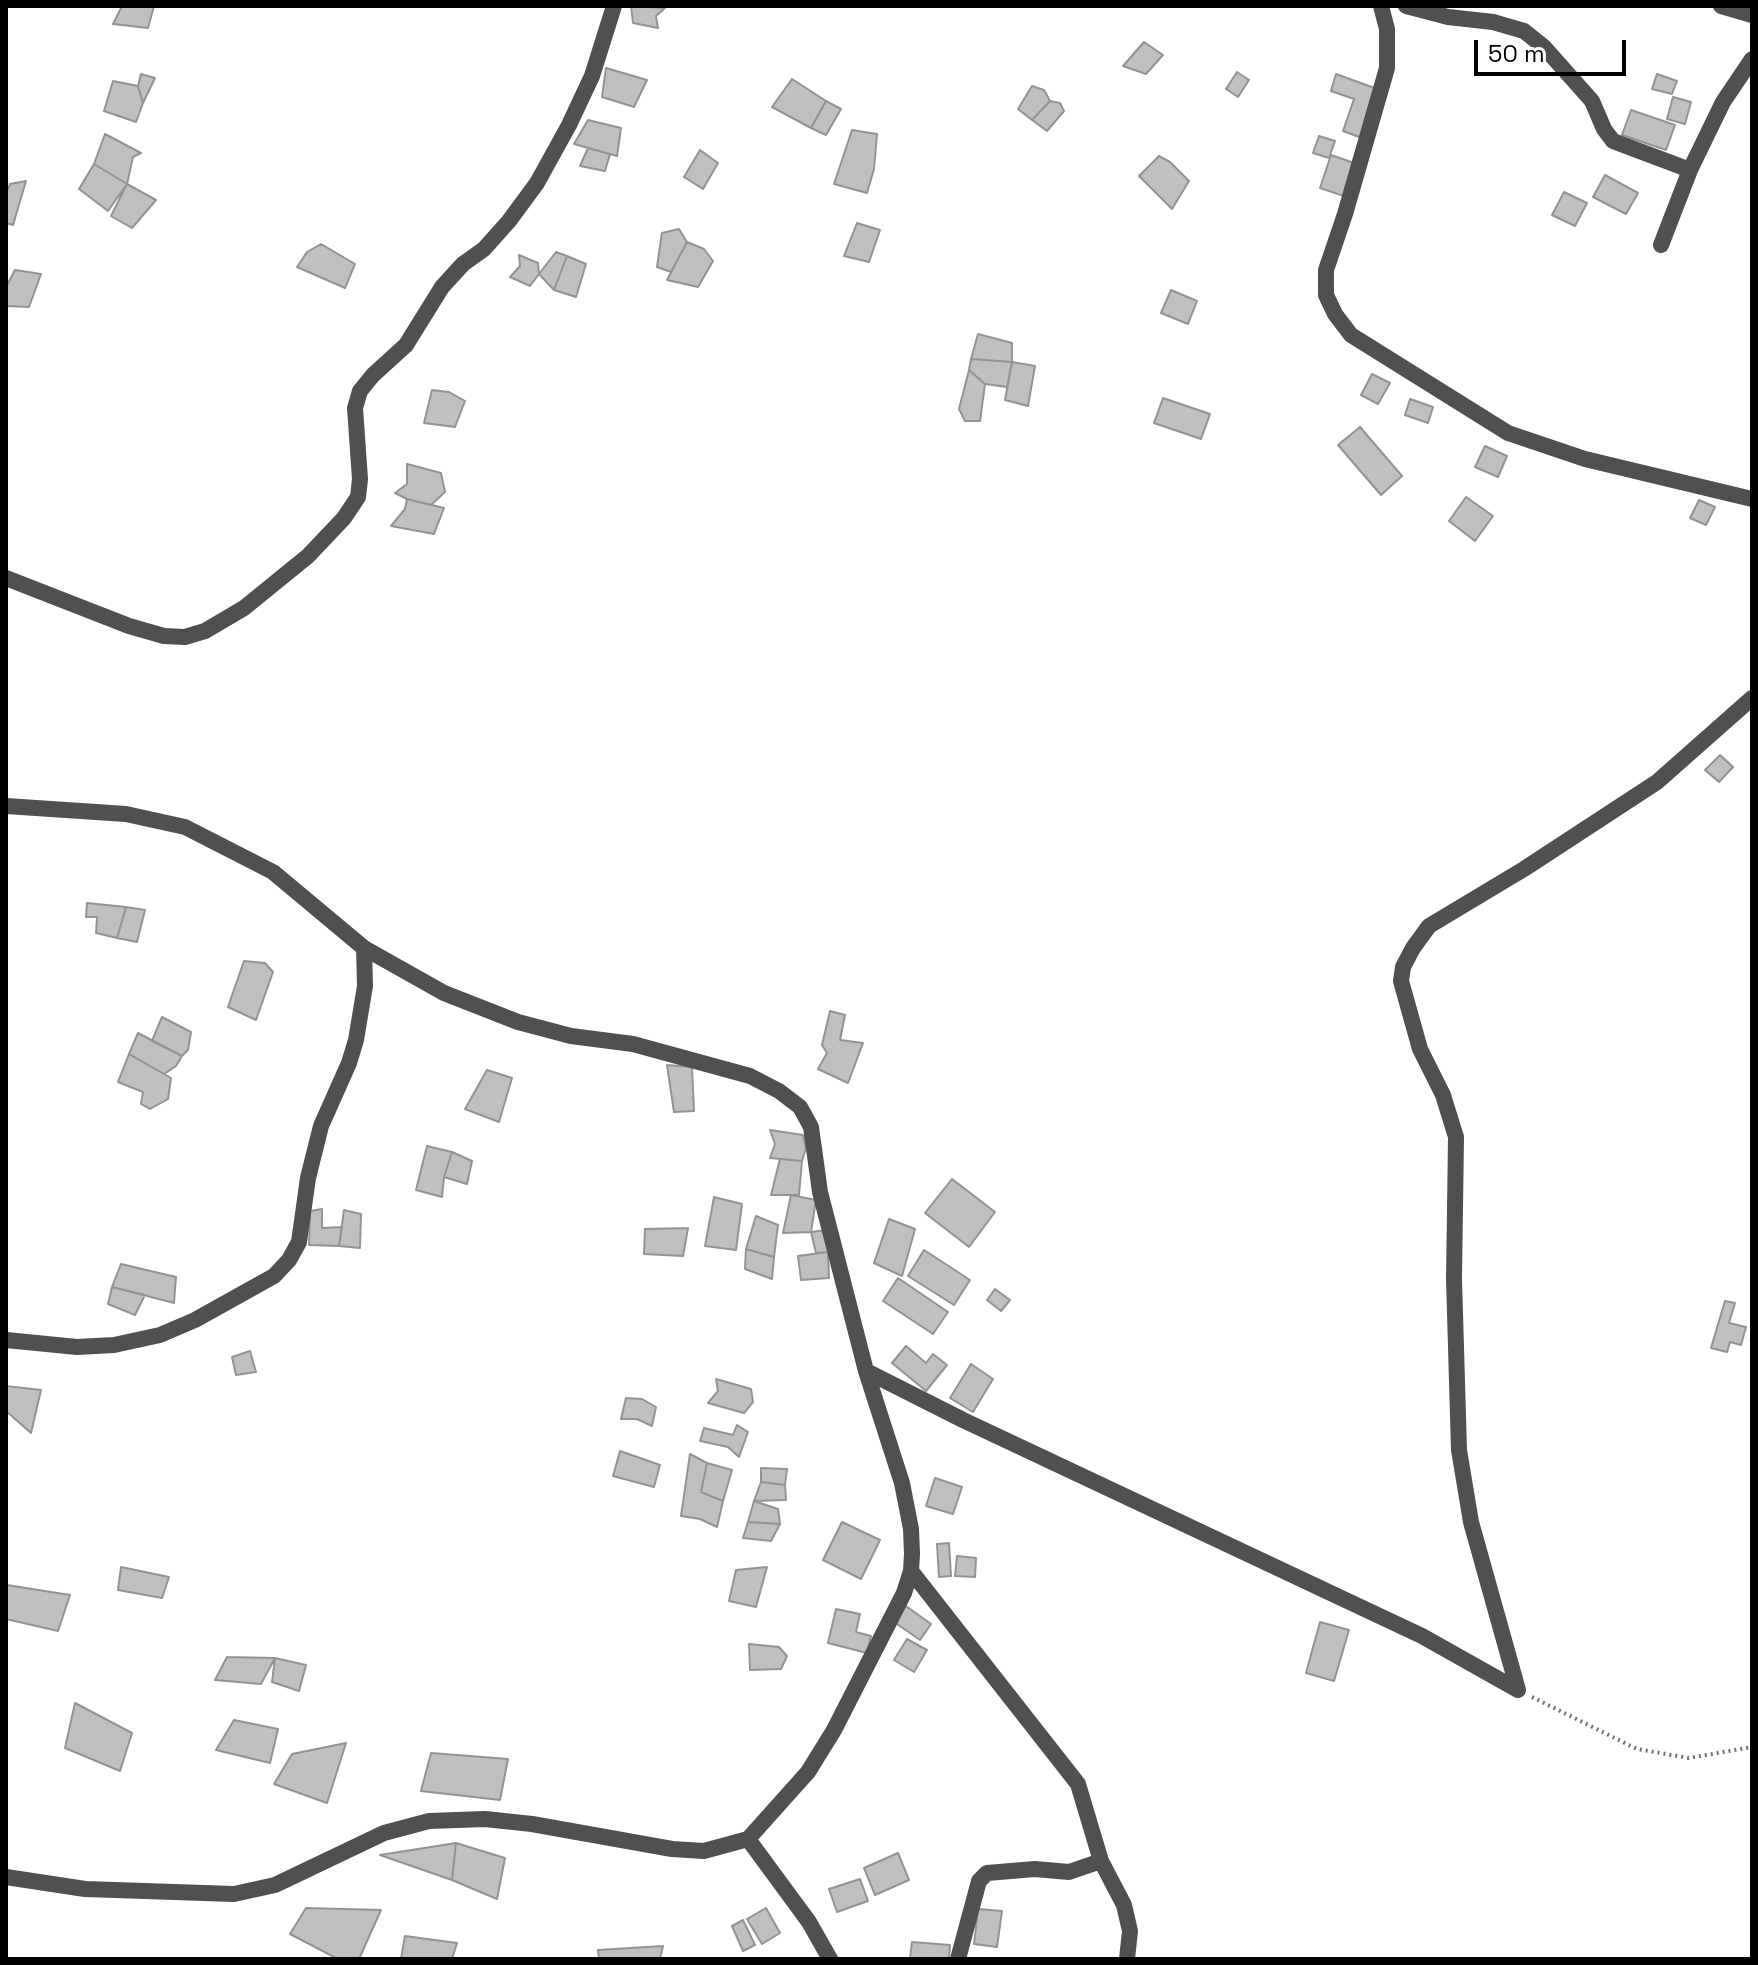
<!DOCTYPE html>
<style>
body{margin:0}
#map{position:relative;width:1758px;height:1965px;overflow:hidden;background:#fff;font-family:"Space Grotesk",sans-serif}
canvas{display:block}
.frame{position:absolute;inset:0;border:8px solid #000;pointer-events:none}
.scale{position:absolute;left:1474px;top:40px;width:152px;height:36px;box-sizing:border-box;border:4px solid #000;border-top:0;padding-left:10px;font-size:24px;line-height:28px;white-space:nowrap;color:#000;-webkit-text-stroke:6px #fff;paint-order:stroke}
</style>
<div id="map">
<canvas width="1758" height="1965"></canvas>
<div class="frame"></div>
<div class="scale">50 m</div>
</div>
<script>
const g = document.querySelector('canvas').getContext('2d');
g.lineJoin = 'round';
function paint(path, color) {
  g.fillStyle = color;
  g.fill(path, 'evenodd');
}
function poly(rows) {
  const path = new Path2D();
  for (const r of rows) {
    path.moveTo(r[0], r[1]);
    for (let i = 2; i < r.length; i += 2) path.lineTo(r[i], r[i + 1]);
  }
  return path;
}
function trace(path, color, width, dash) {
  g.strokeStyle = color;
  g.lineWidth = width;
  g.lineCap = dash ? 'butt' : 'round';
  g.setLineDash(dash || []);
  g.stroke(path);
}
const building = poly([
 [122,6,154,6,148,28,113,24,122,6],
 [631,6,665,8,656,16,658,28,633,23,631,6],
 [1144,42,1163,55,1146,74,1123,66,1144,42],
 [606,68,647,80,634,107,602,97,606,68],
 [1237,72,1249,80,1238,97,1226,89,1237,72],
 [141,74,155,78,143,103,138,86,141,74],
 [1336,74,1380,90,1362,138,1343,131,1354,99,1331,91,1336,74],
 [1657,74,1677,81,1672,94,1652,89,1657,74],
 [792,79,826,101,811,128,772,107,792,79],
 [113,81,138,86,143,103,136,122,104,111,113,81],
 [1032,86,1044,90,1050,101,1032,120,1018,109,1032,86],
 [1673,97,1691,102,1685,124,1667,119,1673,97],
 [826,101,841,109,826,135,811,128,826,101],
 [1050,101,1060,103,1064,111,1047,131,1032,120,1050,101],
 [1631,110,1675,125,1666,150,1622,135,1631,110],
 [588,120,621,128,617,156,574,144,588,120],
 [852,130,877,134,874,169,867,193,834,184,852,130],
 [105,134,141,153,133,157,127,184,94,164,105,134],
 [1319,136,1335,141,1329,158,1313,153,1319,136],
 [588,148,610,154,605,171,580,166,588,148],
 [700,150,718,163,703,189,684,177,700,150],
 [1331,155,1354,163,1344,196,1320,188,1331,155],
 [1159,156,1170,162,1189,181,1172,209,1139,176,1159,156],
 [94,164,127,184,108,211,79,189,94,164],
 [1605,175,1638,193,1626,214,1593,197,1605,175],
 [26,181,13,225,6,223,6,194,10,184,26,181],
 [127,184,156,200,132,228,111,216,127,184],
 [1564,192,1587,203,1575,226,1552,215,1564,192],
 [857,223,880,230,869,262,844,256,857,223],
 [679,229,687,242,671,272,657,267,662,233,679,229],
 [687,242,704,249,713,261,698,287,667,280,687,242],
 [321,244,355,264,345,288,297,267,307,252,321,244],
 [556,252,567,256,554,290,539,274,556,252],
 [519,255,538,263,539,274,530,286,510,277,520,266,519,255],
 [567,256,586,264,576,297,554,290,567,256],
 [15,270,41,274,29,307,6,306,6,287,15,270],
 [1171,290,1197,301,1188,324,1161,313,1171,290],
 [978,334,1012,343,1012,362,971,359,978,334],
 [971,359,1012,362,1007,387,985,384,969,370,971,359],
 [1012,362,1035,366,1028,406,1005,400,1012,362],
 [969,370,985,384,980,421,965,421,959,409,969,370],
 [1372,374,1390,383,1378,404,1361,395,1372,374],
 [432,390,449,392,465,401,455,427,424,423,432,390],
 [1163,398,1210,414,1201,439,1154,423,1163,398],
 [1410,399,1433,407,1428,423,1405,415,1410,399],
 [1360,427,1402,476,1381,495,1338,445,1360,427],
 [1485,446,1507,456,1498,477,1475,467,1485,446],
 [407,464,441,473,445,492,431,505,407,499,395,493,407,484,407,464],
 [1466,497,1493,516,1475,541,1449,521,1466,497],
 [407,499,444,508,434,534,391,526,405,509,407,499],
 [1699,500,1715,507,1706,525,1690,518,1699,500],
 [1720,755,1733,767,1719,782,1705,770,1720,755],
 [87,903,126,907,117,938,96,933,97,917,86,917,87,903],
 [126,907,145,910,137,942,117,938,126,907],
 [244,961,265,963,273,972,256,1020,228,1007,244,961],
 [830,1011,845,1015,840,1040,863,1043,848,1083,818,1069,827,1053,822,1045,830,1011],
 [162,1017,191,1032,188,1050,182,1056,152,1041,162,1017],
 [138,1033,182,1056,176,1066,164,1074,129,1054,138,1033],
 [129,1054,171,1078,168,1099,150,1109,141,1104,143,1092,118,1082,129,1054],
 [667,1065,692,1067,694,1111,674,1112,667,1065],
 [487,1070,512,1078,499,1122,465,1109,487,1070],
 [770,1130,803,1135,806,1148,802,1161,770,1158,775,1144,770,1130],
 [427,1146,452,1152,444,1177,442,1197,416,1190,427,1146],
 [452,1152,472,1161,467,1184,444,1177,452,1152],
 [780,1159,802,1161,799,1195,771,1195,780,1159],
 [952,1179,995,1212,969,1247,925,1213,952,1179],
 [791,1195,816,1200,811,1232,783,1233,791,1195],
 [714,1197,742,1204,736,1250,705,1246,714,1197],
 [322,1209,322,1228,342,1227,339,1246,309,1245,310,1211,322,1209],
 [344,1210,361,1214,360,1248,339,1246,344,1210],
 [756,1216,778,1225,774,1257,746,1249,756,1216],
 [889,1219,915,1229,902,1276,874,1263,889,1219],
 [688,1228,683,1256,644,1254,645,1229,688,1228],
 [826,1230,828,1252,816,1253,811,1232,826,1230],
 [746,1249,774,1257,772,1279,745,1269,746,1249],
 [924,1250,970,1280,954,1305,908,1276,924,1250],
 [828,1252,829,1278,801,1280,798,1256,828,1252],
 [121,1264,176,1277,174,1303,112,1287,121,1264],
 [898,1278,948,1312,933,1334,883,1301,898,1278],
 [112,1287,145,1295,135,1315,108,1304,112,1287],
 [995,1289,1010,1300,1001,1311,987,1300,995,1289],
 [1725,1301,1735,1303,1729,1323,1746,1327,1741,1345,1730,1342,1727,1352,1711,1348,1725,1301],
 [906,1346,926,1363,933,1354,947,1365,926,1391,892,1363,906,1346],
 [250,1351,256,1372,236,1375,232,1357,250,1351],
 [971,1364,993,1379,973,1412,950,1398,971,1364],
 [716,1379,751,1389,753,1402,744,1413,708,1403,718,1391,716,1379],
 [6,1386,41,1390,31,1433,6,1411,6,1386],
 [626,1398,642,1399,656,1407,652,1426,637,1419,621,1419,626,1398],
 [737,1425,748,1432,739,1457,728,1447,700,1441,704,1428,733,1435,737,1425],
 [620,1451,660,1465,654,1487,613,1476,620,1451],
 [690,1454,707,1463,701,1492,723,1501,717,1527,700,1519,681,1516,690,1454],
 [707,1463,732,1470,723,1501,701,1492,707,1463],
 [761,1468,787,1469,785,1485,761,1482,761,1468],
 [935,1478,962,1487,953,1514,926,1506,935,1478],
 [761,1482,785,1485,786,1500,754,1501,761,1482],
 [754,1501,778,1509,780,1524,748,1522,754,1501],
 [748,1522,780,1524,771,1541,743,1538,748,1522],
 [842,1522,880,1540,861,1579,823,1560,842,1522],
 [949,1543,951,1576,939,1577,937,1544,949,1543],
 [957,1556,976,1558,975,1577,955,1576,957,1556],
 [121,1567,169,1577,162,1598,118,1590,121,1567],
 [767,1567,756,1607,729,1601,736,1570,767,1567],
 [7,1585,70,1595,58,1631,6,1619,7,1585],
 [906,1606,931,1624,920,1640,894,1622,906,1606],
 [836,1609,860,1614,856,1632,871,1636,867,1653,828,1643,836,1609],
 [1320,1622,1349,1630,1334,1681,1306,1673,1320,1622],
 [907,1639,927,1650,914,1672,894,1660,907,1639],
 [749,1644,779,1647,787,1656,781,1669,750,1670,749,1644],
 [227,1657,275,1658,261,1684,215,1680,227,1657],
 [275,1658,306,1665,299,1691,272,1682,275,1658],
 [75,1703,132,1733,120,1771,65,1748,75,1703],
 [234,1720,278,1729,270,1763,216,1750,234,1720],
 [346,1743,327,1803,274,1784,292,1754,346,1743],
 [431,1753,508,1759,500,1800,421,1791,431,1753],
 [456,1843,505,1858,497,1899,452,1880,456,1843],
 [456,1843,452,1880,380,1855,456,1843],
 [898,1853,909,1880,875,1895,864,1868,898,1853],
 [860,1879,868,1901,837,1912,829,1889,860,1879],
 [306,1908,381,1910,359,1959,338,1959,290,1934,306,1908],
 [766,1908,780,1933,762,1944,747,1919,766,1908],
 [978,1909,1002,1911,997,1947,974,1944,978,1909],
 [743,1920,755,1945,743,1951,732,1926,743,1920],
 [405,1936,457,1943,452,1959,401,1959,405,1936],
 [912,1942,950,1945,949,1959,910,1959,912,1942],
 [663,1946,660,1959,599,1959,598,1950,663,1946]
]);
paint(building, '#c0c0c0');
trace(building, '#949494', 2);
trace(poly([
 [1532,1697,1637,1749,1689,1758,1752,1747]
]), '#727272', 4, [2, 4]);
trace(poly([
 [1381,6,1387,29,1387,68,1345,214,1326,270,1326,295,1335,314,1351,335,1508,433,1585,459,1752,499],
 [1406,6,1448,17,1493,22,1524,31,1544,47,1592,101,1604,129,1613,141,1690,170],
 [1721,6,1752,15],
 [1661,245,1690,170,1723,102,1752,59],
 [6,578,129,626,164,636,185,637,205,631,244,608,308,556,344,518,358,497,360,479,355,408,360,391,373,375,406,345,442,287,463,264,484,249,509,221,537,183,569,125,592,76,614,6],
 [6,806,126,814,185,827,273,872,364,948,444,993,518,1022,571,1036,633,1044,750,1076,779,1091,800,1107,811,1127,820,1192,866,1371,902,1483,911,1529,912,1554,911,1571,904,1593,834,1730,808,1772,748,1839,704,1851,672,1849,532,1824,485,1819,429,1821,384,1833,275,1885,234,1894,85,1889,6,1877],
 [6,1340,77,1347,114,1345,160,1335,195,1320,274,1276,289,1260,299,1242,308,1178,321,1126,349,1063,356,1040,365,986,364,948],
 [866,1371,963,1420,1422,1636,1518,1690],
 [911,1571,1078,1784,1101,1861,1069,1872,1035,1869,987,1873,979,1881,958,1959],
 [1518,1690,1471,1522,1459,1450,1454,1279,1456,1137,1443,1095,1420,1049,1401,981,1403,967,1413,948,1429,926,1524,869,1657,782,1752,698],
 [748,1839,809,1922,830,1959],
 [1101,1861,1124,1905,1130,1931,1127,1959]
]), '#505050', 16);
</script>
